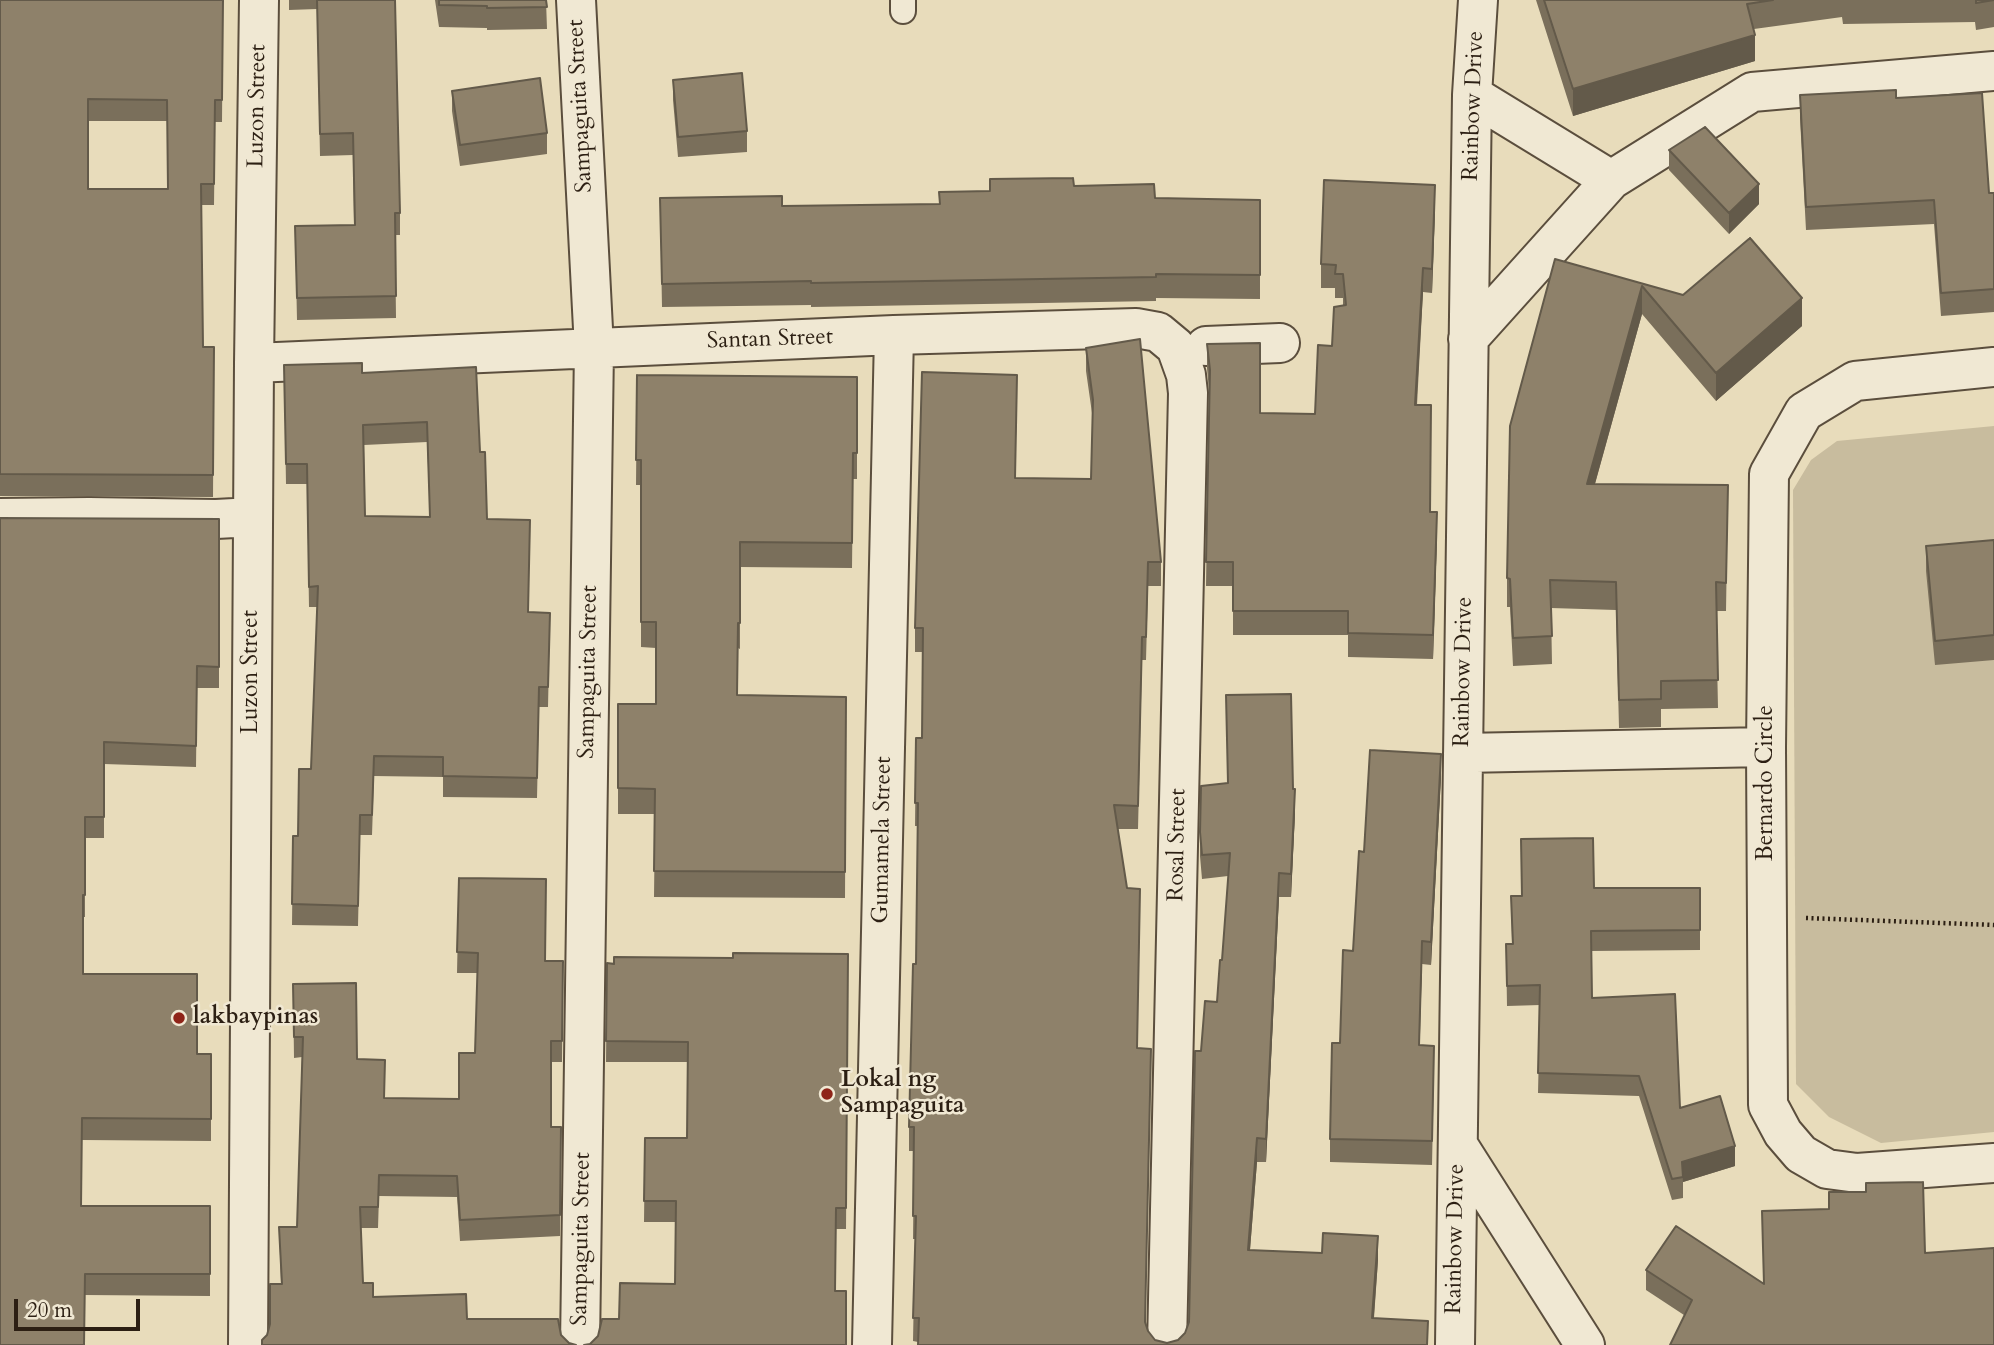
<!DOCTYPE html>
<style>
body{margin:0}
#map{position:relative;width:1994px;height:1345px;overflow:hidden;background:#e8dcbb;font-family:Cardo,serif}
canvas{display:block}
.scale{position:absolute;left:14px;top:1299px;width:126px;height:32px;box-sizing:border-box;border:4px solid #2c1f13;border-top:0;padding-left:9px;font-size:21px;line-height:24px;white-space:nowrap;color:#2c1f13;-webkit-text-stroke:5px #f0e8d3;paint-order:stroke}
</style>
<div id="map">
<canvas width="1994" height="1345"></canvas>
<div class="scale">20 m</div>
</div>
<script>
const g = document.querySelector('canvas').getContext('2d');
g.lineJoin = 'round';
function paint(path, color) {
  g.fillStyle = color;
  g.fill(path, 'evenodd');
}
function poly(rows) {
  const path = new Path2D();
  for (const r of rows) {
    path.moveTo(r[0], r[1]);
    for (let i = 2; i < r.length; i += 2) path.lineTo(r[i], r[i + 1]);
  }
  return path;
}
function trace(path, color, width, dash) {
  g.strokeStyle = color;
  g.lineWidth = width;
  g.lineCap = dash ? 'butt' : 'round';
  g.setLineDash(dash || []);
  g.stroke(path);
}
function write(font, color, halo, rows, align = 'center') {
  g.font = font + ' Cardo,serif';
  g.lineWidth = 5;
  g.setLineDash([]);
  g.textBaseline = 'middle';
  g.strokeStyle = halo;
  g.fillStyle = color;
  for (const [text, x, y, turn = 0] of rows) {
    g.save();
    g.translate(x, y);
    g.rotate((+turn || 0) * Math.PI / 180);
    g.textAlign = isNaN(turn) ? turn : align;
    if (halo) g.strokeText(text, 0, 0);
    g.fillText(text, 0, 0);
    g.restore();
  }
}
paint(poly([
 [1994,426,1994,1132,1881,1143,1829,1117,1796,1084,1793,490,1811,460,1837,441]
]), '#c8bc9e');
const service = poly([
 [903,0,903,11]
]);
const minor = poly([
 [576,0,594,348,580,1345],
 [1472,95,1611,180],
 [1468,339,1611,180,1752,92,1994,71],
 [1206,346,1280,343],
 [254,363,894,335,1136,328,1158,332,1176,347,1186,375,1188,393,1167,1345],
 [1994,367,1855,381,1804,412,1769,474,1766,747,1768,1105,1783,1133,1801,1154,1827,1169,1857,1173,1994,1163],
 [0,518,89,517,216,519,253,517],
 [1463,753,1766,747],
 [1458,1145,1585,1345],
 [248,1345,254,363,259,0],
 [872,1345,894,335],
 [1455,1345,1472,95,1478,0]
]);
trace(service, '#5b4e3d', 28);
trace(minor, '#5b4e3d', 42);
trace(poly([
 [1806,918,1994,925]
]), '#2c1f13', 4.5, [2, 3.5]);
trace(service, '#f0e8d3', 24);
trace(minor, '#f0e8d3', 38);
paint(poly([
 [0,0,223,0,222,122,215,122,214,205,201,205,203,347,214,347,213,497,0,496],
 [88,121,167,121,168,189,88,189],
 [289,0,395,0,400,213,400,235,395,235,396,318,297,320,295,226,354,225,353,155,320,156,317,9,289,10],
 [435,0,546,0,547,29,487,30,487,28,439,27],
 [1536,0,1994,0,1994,27,1976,30,1975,22,1843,24,1842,17,1754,29,1755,61,1573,116],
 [673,80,747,131,747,152,678,157,673,100],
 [452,91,547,133,547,154,460,166,452,111],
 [1800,95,1896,98,1989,193,1994,193,1994,312,1941,316,1934,224,1806,230,1800,118],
 [1669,150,1759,204,1729,234,1669,170],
 [1074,186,1155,198,1260,200,1260,299,1156,298,1156,301,811,307,811,305,662,307,660,198,782,206,939,204,939,192,990,191],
 [1435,209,1432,293,1423,292,1417,405,1430,512,1437,536,1433,659,1348,657,1348,635,1233,635,1233,586,1206,586,1209,390,1207,368,1207,344,1260,413,1315,414,1332,346,1343,306,1343,298,1335,298,1335,288,1321,288,1321,264],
 [1555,259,1683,295,1802,326,1716,401,1642,314,1595,484,1728,485,1726,611,1716,611,1718,708,1661,709,1661,727,1619,728,1616,610,1551,608,1552,664,1513,666,1510,607,1507,607,1507,578],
 [1086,348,1161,562,1161,586,1148,586,1146,660,1142,660,1138,829,1118,829,1127,888,1140,912,1137,1048,1146,1324,1148,1331,1155,1340,1167,1343,1178,1340,1185,1333,1189,1322,1201,1051,1217,1002,1222,960,1228,876,1202,879,1200,856,1201,786,1228,783,1226,695,1293,789,1295,813,1291,897,1279,897,1266,1162,1257,1162,1250,1250,1378,1260,1374,1318,1428,1321,1428,1345,918,1345,918,1342,913,1341,915,1239,913,1239,914,1151,909,1151,909,1127,916,964,918,826,915,826,916,738,922,738,923,652,915,652,915,628,1017,398,1015,478,1091,479,1093,420,1086,371],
 [284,365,362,373,480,452,487,519,529,612,550,613,548,707,539,707,537,798,443,797,443,777,374,776,372,835,360,835,358,926,292,925,293,836,298,836,311,769,317,607,309,607,307,484,286,484],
 [427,442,430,517,365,516,364,445],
 [637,375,857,377,857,479,853,479,852,568,740,567,740,649,738,648,737,695,846,697,845,898,654,897,655,814,618,814,618,704,656,704,656,648,641,647,641,485,636,485],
 [0,518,219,519,219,688,197,688,196,767,104,764,104,838,85,838,85,917,83,917,83,974,197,1054,211,1054,211,1141,82,1140,82,1206,210,1206,210,1296,85,1295],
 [1994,540,1994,660,1935,665,1926,571,1926,546],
 [1441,777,1431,965,1422,964,1419,1045,1434,1069,1432,1165,1330,1162,1330,1139,1340,1043,1353,951,1364,852],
 [459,878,545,961,563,961,562,1062,551,1062,551,1127,561,1127,560,1236,460,1241,457,1197,379,1196,378,1228,361,1228,267,1335,281,1284,279,1227,297,1227,302,1057,294,1058,293,984,357,1059,384,1098,459,1099,475,1053,478,973,457,973],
 [1594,888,1700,888,1700,950,1591,951,1592,998,1680,1108,1735,1166,1683,1182,1683,1198,1672,1200,1639,1096,1538,1093,1540,1005,1507,1006,1506,944,1512,944,1511,896],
 [848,954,846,1229,836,1229,835,1291,590,1344,619,1319,675,1284,675,1222,644,1222,645,1138,687,1138,688,1062,606,1062,607,963],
 [1762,1211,1925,1253,1684,1315,1646,1290,1646,1270,1764,1283]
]), '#7a6f5b');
paint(poly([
 [1755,35,1755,61,1573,116,1573,89],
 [1759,184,1759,204,1729,234,1729,213],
 [1435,185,1435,209,1432,293,1432,269],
 [1423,268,1423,292,1415,429,1415,405],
 [1642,286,1642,314,1587,512,1587,484],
 [1802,298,1802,326,1716,401,1716,373],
 [1437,512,1437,536,1433,659,1433,635],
 [1441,754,1441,777,1431,965,1431,942],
 [1295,789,1295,813,1291,897,1291,874],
 [1279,873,1279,897,1266,1162,1266,1139],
 [1422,941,1422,964,1419,1069,1419,1045],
 [1257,1138,1257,1162,1248,1274,1248,1250],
 [1735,1146,1735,1166,1683,1182,1682,1162],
 [1378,1236,1378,1260,1372,1341,1372,1318]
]), '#635a4a');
const building = poly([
 [0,0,223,0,222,100,215,100,214,184,201,184,203,347,214,347,213,475,0,474,0,0],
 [88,99,167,100,168,189,88,189,88,99],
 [317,0,395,0,400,213,395,213,396,296,297,298,295,226,355,225,353,133,320,134,317,0],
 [439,0,546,0,547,7,487,8,487,6,439,5,439,0],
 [1544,0,1773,0,1747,4,1755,35,1573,89,1544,0],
 [1976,0,1994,0,1976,3,1976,0],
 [742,73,747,131,678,137,673,80,742,73],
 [540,78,547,133,460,145,452,91,540,78],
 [1896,90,1896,98,1982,93,1989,193,1994,193,1994,289,1941,293,1934,200,1806,207,1800,95,1896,90],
 [1705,127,1759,184,1729,213,1669,150,1705,127],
 [1073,178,1074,186,1154,184,1155,198,1260,200,1260,275,1156,274,1156,277,811,283,811,281,662,284,660,198,782,196,782,206,940,204,939,192,990,191,990,179,1073,178],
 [1324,180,1435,185,1432,269,1423,268,1415,405,1431,405,1430,512,1437,512,1433,635,1348,633,1348,611,1233,611,1233,562,1206,562,1210,370,1207,344,1260,343,1260,413,1315,414,1318,345,1332,346,1334,307,1346,305,1343,274,1335,274,1336,265,1321,264,1324,180],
 [1750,238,1802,298,1716,373,1642,286,1587,484,1728,485,1726,583,1716,582,1718,680,1661,681,1661,699,1619,700,1616,582,1550,580,1552,636,1513,638,1510,579,1507,578,1510,426,1555,259,1683,295,1750,238],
 [1140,339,1161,562,1148,562,1146,637,1142,637,1138,806,1114,805,1127,888,1140,889,1137,1048,1151,1049,1145,1322,1148,1331,1155,1340,1167,1343,1178,1340,1185,1333,1189,1322,1195,1051,1201,1051,1205,1001,1217,1002,1220,960,1222,960,1230,853,1202,855,1200,832,1201,786,1228,783,1226,695,1291,694,1293,789,1295,789,1291,874,1279,873,1266,1139,1257,1138,1248,1250,1322,1253,1323,1233,1378,1236,1372,1318,1428,1321,1427,1345,918,1345,919,1318,913,1318,916,1216,913,1216,914,1127,909,1127,913,964,916,964,918,803,915,803,916,738,922,738,923,628,915,628,922,372,1017,375,1015,478,1091,479,1093,400,1086,348,1140,339],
 [362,363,362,373,476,367,480,452,485,452,487,519,530,520,528,612,550,613,548,687,539,687,537,778,443,776,443,757,374,756,372,815,360,815,358,906,292,904,293,836,298,836,299,769,311,769,318,586,309,587,307,464,286,464,284,365,362,363],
 [427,422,430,517,365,516,363,425,427,422],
 [637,375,857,377,857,453,853,453,852,543,740,542,740,623,738,623,737,695,846,697,845,872,654,871,655,789,618,788,618,704,656,704,656,622,641,622,641,460,636,460,637,375],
 [0,518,219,519,219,667,197,666,196,746,104,742,104,817,85,817,85,895,83,895,83,974,197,974,197,1054,211,1054,211,1119,82,1118,81,1206,210,1206,210,1274,85,1274,84,1345,0,1345,0,518],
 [1994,540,1994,635,1935,641,1926,546,1994,540],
 [1370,750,1441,754,1431,942,1422,941,1419,1045,1434,1046,1432,1141,1330,1139,1332,1043,1340,1043,1343,950,1353,951,1359,851,1364,852,1370,750],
 [1593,838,1594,888,1700,888,1700,930,1591,931,1592,998,1675,994,1680,1108,1720,1096,1735,1146,1682,1162,1683,1177,1672,1179,1639,1076,1538,1073,1540,985,1507,986,1506,944,1513,944,1511,896,1522,896,1521,839,1593,838],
 [459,878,546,879,545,961,563,961,562,1041,551,1041,551,1127,561,1127,560,1215,460,1220,457,1176,379,1175,378,1207,360,1207,363,1283,373,1283,373,1297,466,1294,467,1319,558,1319,561,1335,569,1343,576,1345,262,1345,262,1340,267,1335,270,1324,270,1284,282,1284,279,1227,297,1227,303,1037,294,1037,293,984,356,983,357,1059,385,1060,384,1098,459,1099,459,1053,475,1053,478,953,457,952,459,878],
 [733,953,848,954,846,1208,836,1208,835,1291,846,1291,846,1345,584,1345,590,1344,598,1336,602,1319,619,1319,620,1283,675,1284,676,1201,644,1201,645,1138,687,1138,688,1042,606,1041,607,963,614,964,614,957,733,958,733,953],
 [1923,1182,1925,1253,1994,1248,1994,1345,1670,1345,1692,1300,1646,1270,1676,1226,1764,1284,1762,1211,1829,1209,1829,1192,1866,1192,1866,1183,1923,1182]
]);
paint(building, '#8e816a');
trace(building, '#635a4a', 2);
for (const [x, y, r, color] of [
 [179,1018,7,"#8f2418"],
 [827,1094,7,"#8f2418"]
]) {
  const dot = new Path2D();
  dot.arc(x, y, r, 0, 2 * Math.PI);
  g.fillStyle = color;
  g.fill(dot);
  trace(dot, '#f0e8d3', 2.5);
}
write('23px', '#2c1f13', '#f0e8d3', [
 ["Luzon Street",258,106,-89],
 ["Sampaguita Street",581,106,-93],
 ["Rainbow Drive",1474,106,-88],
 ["Santan Street",770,340,-2],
 ["Luzon Street",252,672,-90],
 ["Sampaguita Street",589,672,-89],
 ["Rainbow Drive",1464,672,-89],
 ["Bernardo Circle",1767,783,-90],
 ["Gumamela Street",883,840,-89],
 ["Rosal Street",1178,845,-89],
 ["Sampaguita Street",582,1239,-89],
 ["Rainbow Drive",1456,1239,-89]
]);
write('bold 23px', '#2c1f13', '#f0e8d3', [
 ["lakbaypinas",193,1018],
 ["Lokal ng",841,1081],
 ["Sampaguita",841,1107]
], 'left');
</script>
